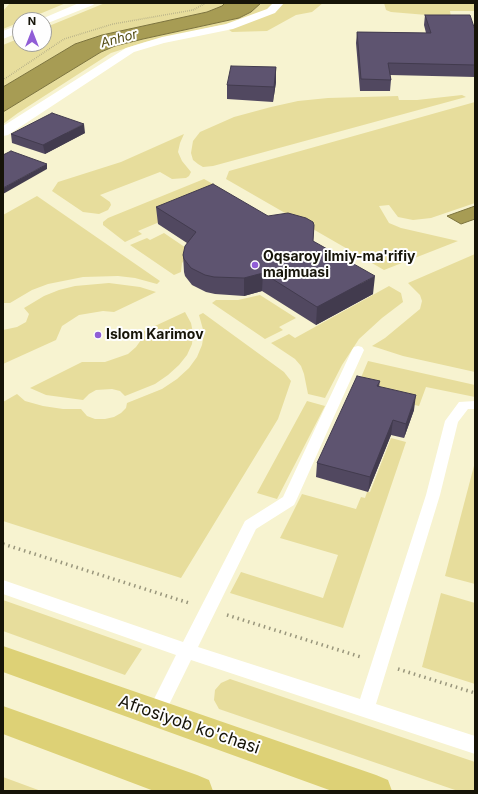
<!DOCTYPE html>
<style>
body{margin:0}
#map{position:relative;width:478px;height:794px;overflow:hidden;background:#f7f3d0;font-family:Inter,sans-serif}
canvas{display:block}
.frame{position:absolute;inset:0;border:4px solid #161408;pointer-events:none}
.north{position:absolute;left:12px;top:12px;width:40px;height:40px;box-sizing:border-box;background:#fefefe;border:1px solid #a1a09c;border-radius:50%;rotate:0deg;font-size:11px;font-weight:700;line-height:16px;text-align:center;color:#161408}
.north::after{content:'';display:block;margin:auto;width:14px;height:18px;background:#905dd6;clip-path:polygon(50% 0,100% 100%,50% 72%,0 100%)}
</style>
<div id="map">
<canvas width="478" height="794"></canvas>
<div class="frame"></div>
<div class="north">N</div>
</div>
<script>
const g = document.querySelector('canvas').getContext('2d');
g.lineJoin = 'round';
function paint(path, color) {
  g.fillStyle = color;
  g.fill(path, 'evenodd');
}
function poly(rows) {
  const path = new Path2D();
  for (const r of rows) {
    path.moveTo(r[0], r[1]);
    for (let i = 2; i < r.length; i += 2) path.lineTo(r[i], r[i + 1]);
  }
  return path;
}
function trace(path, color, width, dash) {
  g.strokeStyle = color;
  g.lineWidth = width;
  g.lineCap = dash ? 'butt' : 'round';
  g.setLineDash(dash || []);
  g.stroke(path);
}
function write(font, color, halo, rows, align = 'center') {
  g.font = font + ' Inter,sans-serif';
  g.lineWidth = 4;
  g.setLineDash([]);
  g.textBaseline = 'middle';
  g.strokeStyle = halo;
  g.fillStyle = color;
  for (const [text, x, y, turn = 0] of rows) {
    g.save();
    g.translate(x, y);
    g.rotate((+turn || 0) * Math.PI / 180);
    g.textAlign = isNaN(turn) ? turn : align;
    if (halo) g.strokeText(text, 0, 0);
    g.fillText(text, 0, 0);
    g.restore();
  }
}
paint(poly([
 [10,3,66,3,25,20,20,20,20,22,3,29,3,11],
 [105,3,225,3,222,6,207,12,102,35,75,44,3,87,3,45,20,38,20,44,44,44,44,28],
 [261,3,323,3,312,12,296,15,267,31,232,32,222,25,145,42,111,53,18,113,3,124,3,112,101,52,115,46,143,39,239,18,251,12],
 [384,3,475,3,475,11,450,11,451,17,391,12,386,10],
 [462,95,466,97,213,166,203,167,198,164,193,160,191,153,193,141,200,132,234,117,271,107,298,101,328,98,398,96,399,100,417,100],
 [475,102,475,203,431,218,413,220,398,217,389,205,379,206,389,223,401,228,458,241,384,270,226,179,229,171],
 [184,134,180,143,178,152,182,161,191,172,189,176,186,178,172,179,160,172,100,195,110,202,111,205,108,210,99,214,83,212,52,191,58,182,121,162],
 [204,179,229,193,138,231,142,234,125,242,103,225,103,222,108,218],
 [37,196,118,252,160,281,157,284,135,278,118,276,83,277,48,284,32,290,10,303,3,303,3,215],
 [164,233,192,252,182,263,181,272,174,275,130,245,147,238,150,240],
 [475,254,475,372,403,356,372,346,385,338,420,309,422,301,420,295,408,283],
 [109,283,140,287,156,292,114,312,103,311,79,315,62,326,56,340,3,364,3,330,17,327,26,322,29,314,24,308,44,296,59,290,75,286],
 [389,286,401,293,403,302,382,318,359,339,342,365,325,398,308,394,304,374,301,366,295,359,271,343,289,334,295,338],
 [260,295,296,318,279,327,283,330,265,339,212,303,216,300,238,300],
 [185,312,191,323,193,333,192,344,187,355,179,365,168,375,155,384,125,396,120,391,112,389,96,390,89,394,83,400,46,395,30,388,82,362,105,362,128,354,136,347,141,340,142,332],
 [203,313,284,372,291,381,278,419,181,578,3,521,3,402,17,394,25,401,43,406,63,409,81,409,87,416,95,419,105,419,114,417,121,413,126,408,127,403,162,389,177,379,189,368,197,357,202,345,204,333,199,315],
 [368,361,475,385,475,397,426,387,419,406,389,399,357,387],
 [307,401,325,406,277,499,257,493],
 [391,438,406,442,343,628,230,593,241,572,323,598,338,555,280,538,302,494,356,509,361,497,365,498,367,492,370,492],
 [475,462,475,584,445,576],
 [441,593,475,603,475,684,422,667],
 [3,600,142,649,125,675,3,631],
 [230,679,475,762,475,791,458,791,219,709,214,700,215,690,221,683],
 [3,777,41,791,3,791]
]), '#e7dd9c');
const water = poly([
 [225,3,261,3,251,12,239,18,143,39,115,46,101,52,3,112,3,87,75,44,102,35,207,12,222,6,225,3],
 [475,206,475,219,461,224,447,216,475,206]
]);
paint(water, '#a79c54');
trace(water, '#7c733d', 1);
trace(poly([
 [3,80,64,39,113,24,193,10,206,3]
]), '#99967c', 1.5, [0.5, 1.5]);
trace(poly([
 [3,544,189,603],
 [227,615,361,657],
 [398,669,475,693]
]), '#99967c', 3.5, [1.5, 4]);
paint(poly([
 [358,346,362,347,364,350,296,501,294,505,256,529,198,647,360,699,426,495,445,421,459,402,475,401,475,409,468,409,458,422,440,495,376,704,475,736,475,754,191,660,162,719,156,721,150,719,147,713,176,655,3,594,3,580,183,642,245,521,283,497,352,350,354,347,358,346]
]), '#fff');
paint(poly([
 [273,3,284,3,275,13,233,29,164,43,134,52,8,135,3,136,3,126,126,48,162,37,226,24,267,9,273,3]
]), '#fff');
paint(poly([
 [79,3,95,3,93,5,48,23,44,24,44,20,39,20,79,3],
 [20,24,20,32,3,39,3,31,20,24]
]), '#fff');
paint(poly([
 [3,646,376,775,388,780,392,791,332,791,3,672,3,646],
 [3,706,197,775,209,780,213,791,154,791,3,734,3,706]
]), '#ddd176');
paint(poly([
 [425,15,475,30,475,77,390,75,391,80,390,91,360,91,356,43,357,32,426,33,424,25],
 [276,67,276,82,273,102,227,99,227,85],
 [85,133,45,154,12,143,11,134],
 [156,207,268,216,314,225,313,241,373,294,316,325,262,291,244,296,215,294,206,292,192,285,185,276,184,272,183,255,187,243,158,224],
 [380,381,379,387,414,410,404,438,391,435,368,492,316,477,317,463]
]), '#514860');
paint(poly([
 [276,67,276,82,273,102,274,87],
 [84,124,85,133,45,154,43,145],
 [47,164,47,169,3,194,3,188],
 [263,273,262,291,244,296,244,278],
 [375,276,373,294,316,325,317,307],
 [416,395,414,410,404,438,406,424],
 [393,420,391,435,368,492,370,477]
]), '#423b4e');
const building = poly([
 [425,15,470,15,475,30,475,65,388,63,391,80,361,79,357,32,431,33,425,15],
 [231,66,276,67,274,87,227,85,231,66],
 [52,113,84,124,43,145,11,134,52,113],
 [11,151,47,164,3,188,3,155,11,151],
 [213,184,268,216,288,213,306,218,313,222,314,225,313,241,375,276,317,307,263,273,244,278,214,277,205,275,191,268,184,259,183,255,185,246,196,232,156,207,213,184],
 [357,376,380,381,377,386,416,395,406,424,393,420,370,477,317,463,357,376]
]);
paint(building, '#5e5470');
trace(building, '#423b4e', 1);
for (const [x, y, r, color] of [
 [255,265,4,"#905dd6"],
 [98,335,4,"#905dd6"]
]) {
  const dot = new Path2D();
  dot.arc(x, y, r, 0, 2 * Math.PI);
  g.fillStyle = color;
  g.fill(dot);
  trace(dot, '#fefefe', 1.5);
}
write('italic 13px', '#534b12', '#fefefe', [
 ["Anhor",119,39,-15]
]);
write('bold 14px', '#161408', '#fefefe', [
 ["Oqsaroy ilmiy-ma'rifiy",263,257],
 ["majmuasi",263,273],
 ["Islom Karimov",106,335]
], 'left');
write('17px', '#161408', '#fefefe', [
 ["Afrosiyob ko'chasi",189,725,19]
]);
</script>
